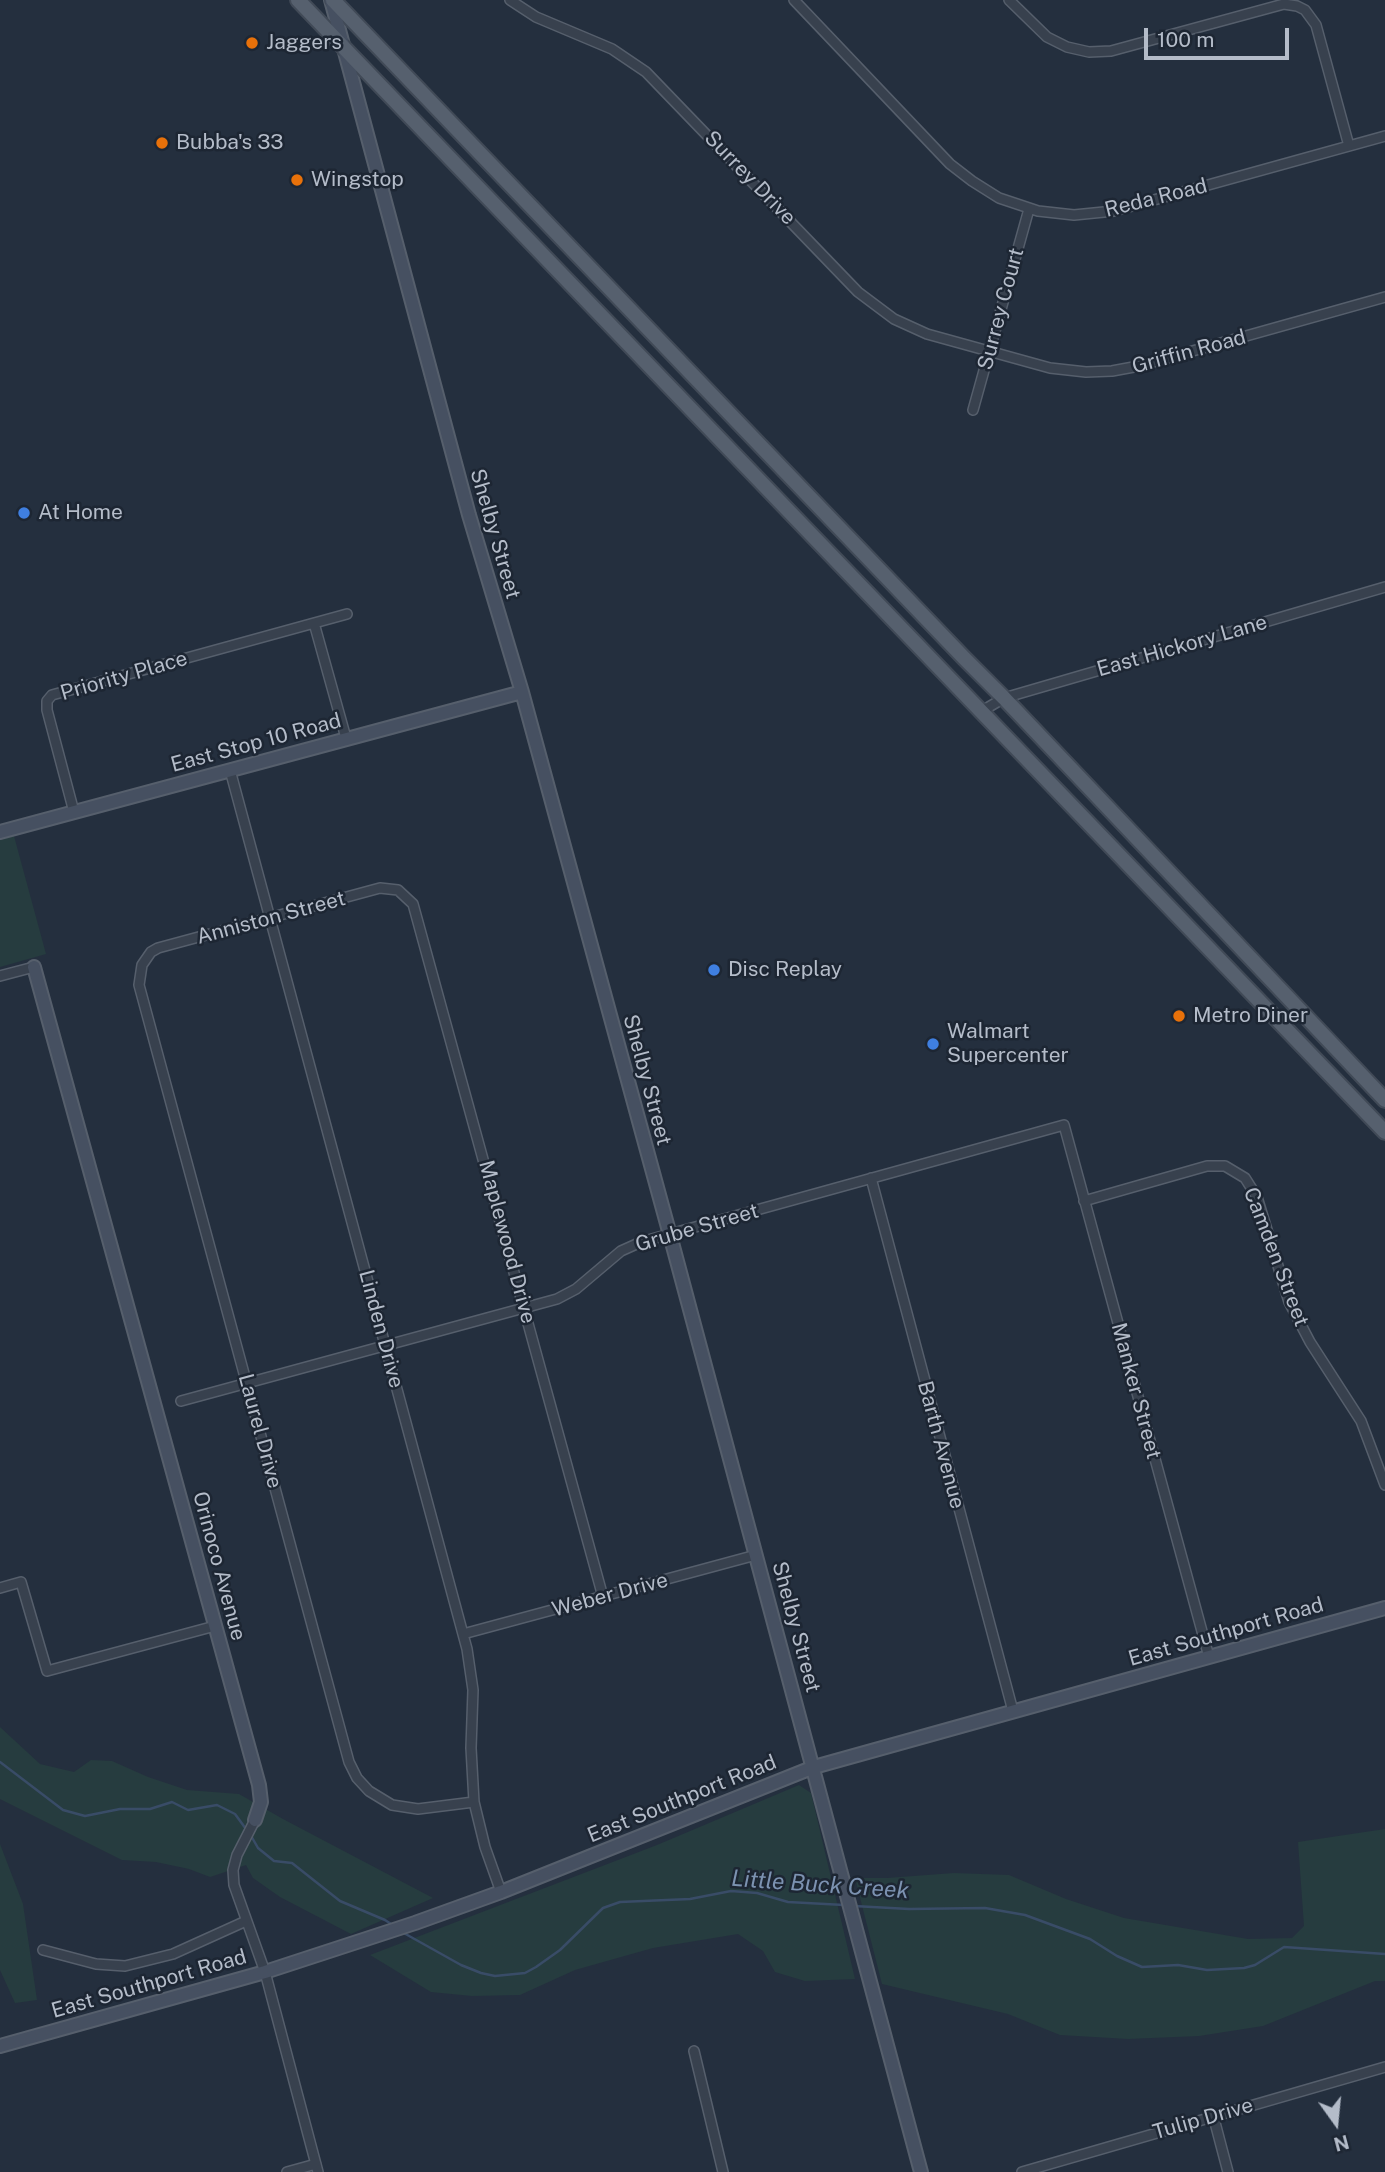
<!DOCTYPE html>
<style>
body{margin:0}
#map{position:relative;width:1385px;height:2172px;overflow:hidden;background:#242f3e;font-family:"Public Sans",sans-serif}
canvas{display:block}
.north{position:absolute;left:1301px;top:2088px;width:70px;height:70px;-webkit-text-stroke:5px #1d2633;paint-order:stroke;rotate:165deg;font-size:19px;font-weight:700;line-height:28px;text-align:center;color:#b4bcc9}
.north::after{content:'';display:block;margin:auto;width:24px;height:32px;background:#b4bcc9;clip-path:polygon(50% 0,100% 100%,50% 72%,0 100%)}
.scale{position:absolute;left:1144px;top:28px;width:145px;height:32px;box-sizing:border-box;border:4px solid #b4bcc9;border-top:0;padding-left:9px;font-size:21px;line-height:24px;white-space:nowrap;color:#b4bcc9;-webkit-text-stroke:5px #1d2633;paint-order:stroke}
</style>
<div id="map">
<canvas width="1385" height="2172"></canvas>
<div class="north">N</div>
<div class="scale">100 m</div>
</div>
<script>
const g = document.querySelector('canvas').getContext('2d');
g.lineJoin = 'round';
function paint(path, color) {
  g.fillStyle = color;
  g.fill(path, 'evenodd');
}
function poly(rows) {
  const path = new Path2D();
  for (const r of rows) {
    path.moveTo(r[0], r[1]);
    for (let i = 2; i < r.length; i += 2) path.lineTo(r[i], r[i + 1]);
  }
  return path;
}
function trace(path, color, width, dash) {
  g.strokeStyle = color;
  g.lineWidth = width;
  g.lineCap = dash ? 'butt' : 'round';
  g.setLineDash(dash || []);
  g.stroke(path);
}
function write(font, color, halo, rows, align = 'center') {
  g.font = font + ' "Public Sans",sans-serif';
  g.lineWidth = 5;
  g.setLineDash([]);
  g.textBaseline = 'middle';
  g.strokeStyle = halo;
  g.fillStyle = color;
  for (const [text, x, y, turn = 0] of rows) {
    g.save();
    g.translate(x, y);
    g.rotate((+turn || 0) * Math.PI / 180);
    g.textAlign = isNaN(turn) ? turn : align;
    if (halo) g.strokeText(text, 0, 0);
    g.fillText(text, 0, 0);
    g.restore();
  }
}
paint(poly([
 [14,836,46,954,0,967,0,840],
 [0,1727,40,1764,74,1772,91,1760,112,1761,148,1777,187,1790,239,1794,283,1819,433,1898,351,1934,280,1897,253,1878,246,1865,210,1877,189,1869,156,1862,122,1860,0,1799],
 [799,1785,811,1793,855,1979,805,1981,775,1972,763,1951,738,1934,653,1948,575,1970,520,1995,472,1996,431,1992,370,1955,657,1845],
 [1385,1829,1385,1981,1375,1981,1263,2026,1199,2036,1128,2039,1060,2035,1008,2014,882,1984,855,1878,887,1878,954,1873,1009,1875,1066,1899,1124,1918,1248,1939,1292,1938,1304,1926,1298,1842],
 [0,1844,23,1904,37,2000,15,2003,0,1970]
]), '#263c3f');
trace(poly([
 [0,1762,63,1810,85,1816,120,1809,150,1809,172,1802,188,1810,217,1805,235,1814,246,1829],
 [250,1834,258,1848,274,1861,292,1863,340,1901,385,1920,394,1926],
 [854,1906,909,1909,985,1908,1025,1915,1090,1939,1117,1956,1142,1967,1178,1965,1207,1970,1244,1968,1255,1965,1284,1947,1385,1954],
 [402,1932,461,1965,481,1973,495,1976,525,1973,536,1967,560,1950,603,1908,620,1902,690,1899,731,1891,757,1893,788,1902,844,1905]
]), '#394c67', 2.5);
const street = poly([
 [510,0,536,17,612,49,646,72,858,292,894,319,927,334,1050,368,1086,372,1112,371,1139,366,1385,297],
 [794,0,950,164,972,181,999,198,1038,211,1074,215,1114,211,1385,136],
 [1009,0,1047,37,1067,47,1089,52,1111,51,1284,4,1297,6,1305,10,1316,25,1349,146],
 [973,410,1029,209],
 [314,623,346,738],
 [982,711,1004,698,1385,587],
 [230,770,467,1649,473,1690,471,1748,474,1802,485,1847,501,1892],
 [74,812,47,710,47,701,52,695,347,614],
 [0,976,34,967],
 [871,1178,1013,1711],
 [1084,1201,1207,1166,1225,1166,1245,1178,1257,1197,1289,1302,1310,1342,1361,1421,1385,1485],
 [181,1401,557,1299,576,1289,621,1251,641,1242,1064,1125,1209,1657],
 [0,1588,21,1582,47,1671,215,1626],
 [463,1634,756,1555],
 [474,1802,418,1809,392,1805,369,1791,357,1778,349,1762,139,985,142,965,151,952,158,948,380,888,398,890,413,904,603,1597],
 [255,1820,237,1855,233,1870,234,1885,265,1972,318,2172],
 [43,1950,96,1964,125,1966,173,1954,246,1921],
 [694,2051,723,2172],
 [1213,2115,1228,2172],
 [287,2172,316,2164],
 [1022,2172,1385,2067]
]);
const secondary = poly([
 [331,0,469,515,522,692,670,1235,921,2172],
 [0,832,522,692],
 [34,967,259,1785,261,1802,255,1820],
 [0,2046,265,1972,415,1923,501,1892,814,1767,1385,1608]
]);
const primary = poly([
 [298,0,1385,1132],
 [333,0,964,658,1004,698,1385,1100]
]);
trace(street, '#565f6c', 12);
trace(secondary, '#565f6c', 16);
trace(primary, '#414a57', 18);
trace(street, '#38414e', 9);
trace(secondary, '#465061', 12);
trace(primary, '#56606e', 14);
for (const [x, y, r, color] of [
 [252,43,7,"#e8710a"],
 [162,143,7,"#e8710a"],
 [297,180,7,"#e8710a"],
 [24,513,7,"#3f7fe0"],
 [714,970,7,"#3f7fe0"],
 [1179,1016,7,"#e8710a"],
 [933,1044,7,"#3f7fe0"]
]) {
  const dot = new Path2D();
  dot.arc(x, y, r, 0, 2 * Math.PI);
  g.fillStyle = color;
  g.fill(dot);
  trace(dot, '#1d2633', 2.5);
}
write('21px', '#b4bcc9', '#1d2633', [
 ["Jaggers",266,43],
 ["Bubba's 33",176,143],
 ["Wingstop",311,180],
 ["At Home",38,513],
 ["Disc Replay",728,970],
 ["Metro Diner",1193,1016],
 ["Walmart",947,1032],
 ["Supercenter",947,1056]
], 'left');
write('21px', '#b4bcc9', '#1d2633', [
 ["Surrey Drive",750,178,46],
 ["Reda Road",1156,198,-14],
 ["Surrey Court",1001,309,-75],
 ["Griffin Road",1189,352,-15],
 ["Shelby Street",495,534,74],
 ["East Hickory Lane",1182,646,-16],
 ["Priority Place",124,676,-16],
 ["East Stop 10 Road",256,743,-15],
 ["Anniston Street",271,918,-15],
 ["Shelby Street",647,1080,75],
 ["Grube Street",697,1228,-16],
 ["Maplewood Drive",507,1242,75],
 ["Camden Street",1276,1257,69],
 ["Linden Drive",381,1329,75],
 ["Manker Street",1136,1391,75],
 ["Laurel Drive",260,1431,75],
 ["Barth Avenue",941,1445,75],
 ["Orinoco Avenue",219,1566,75],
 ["Weber Drive",610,1595,-15],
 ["Shelby Street",796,1627,75],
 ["East Southport Road",1226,1632,-16],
 ["East Southport Road",682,1799,-22],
 ["East Southport Road",149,1984,-16],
 ["Tulip Drive",1203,2119,-16]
]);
write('italic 23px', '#7c92b1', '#1d2633', [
 ["Little Buck Creek",820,1885,4]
]);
</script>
